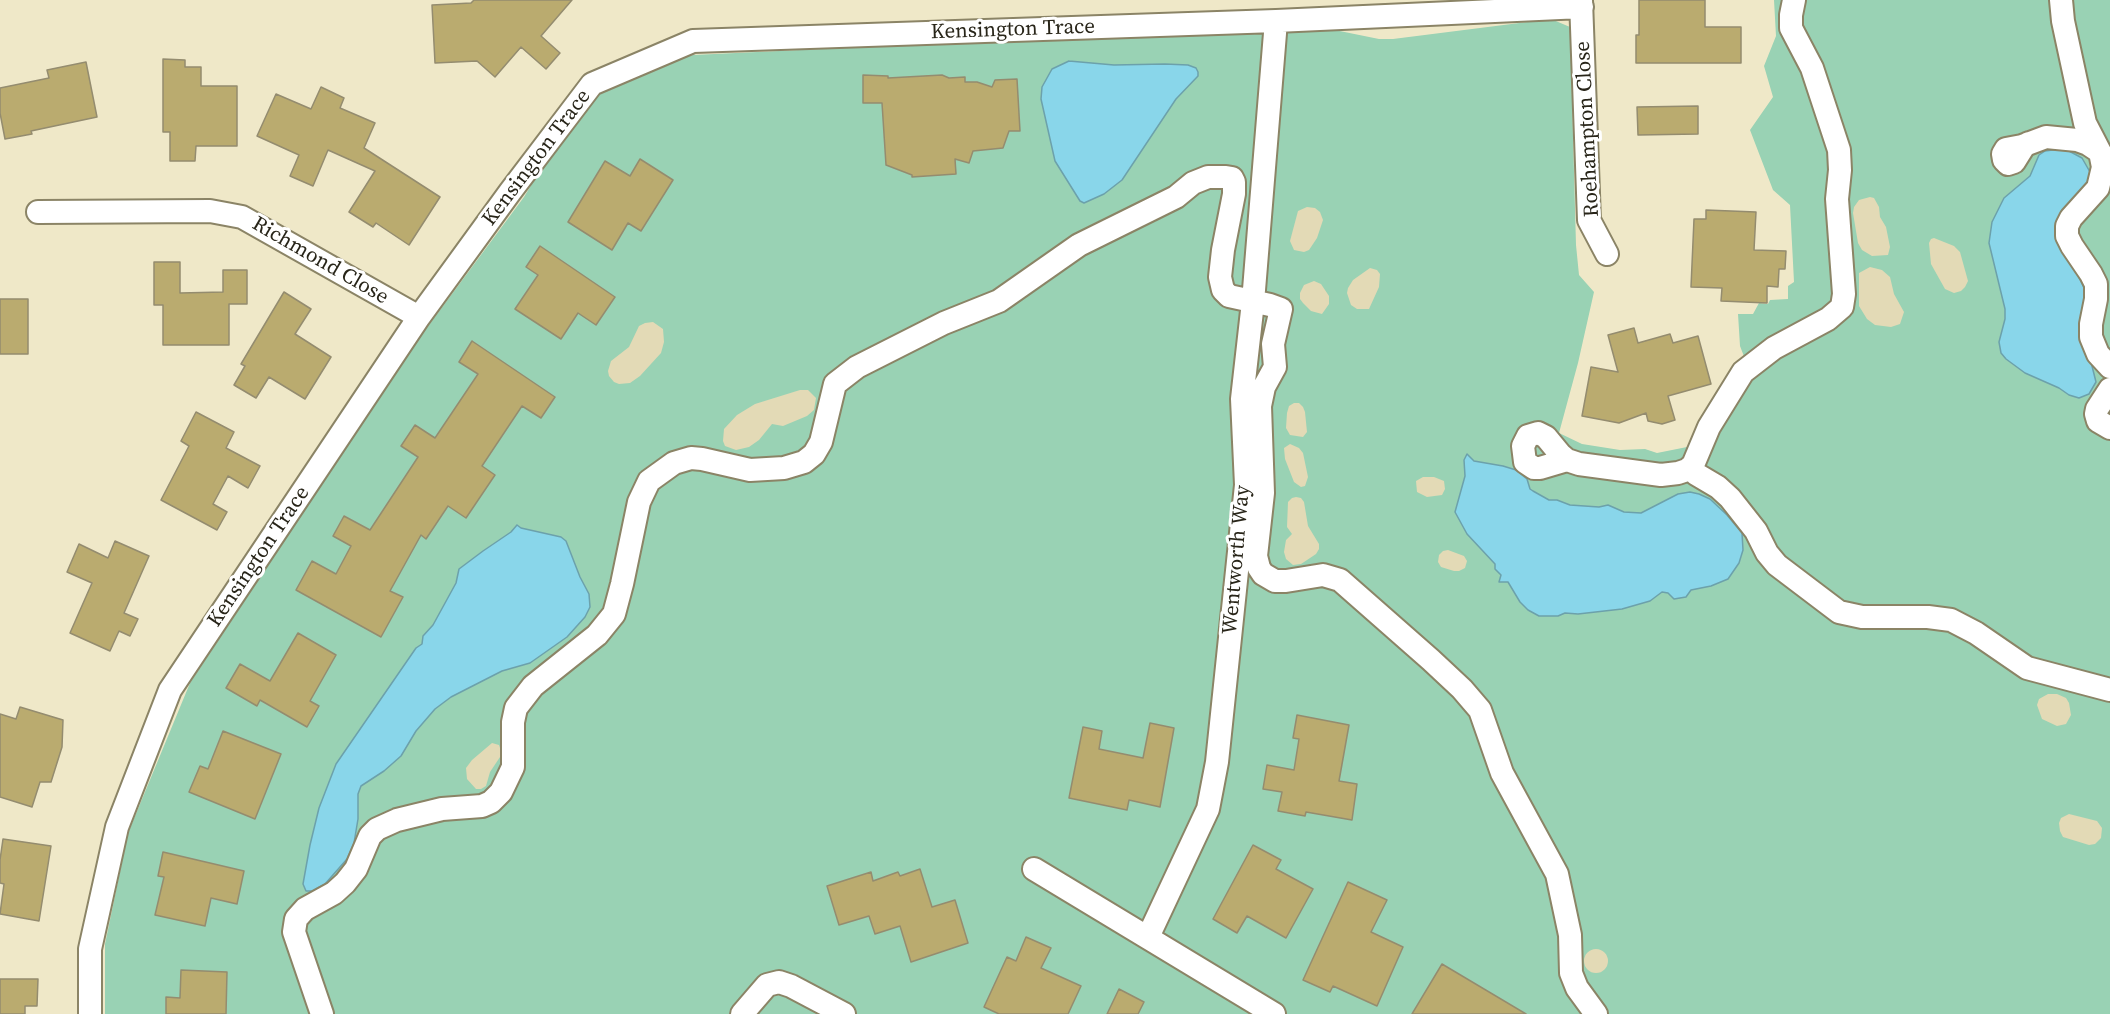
<!DOCTYPE html>
<style>
body{margin:0}
canvas{display:block;background:#efe8c8}
</style>
<canvas width="2110" height="1014"></canvas>
<script>
const g = document.querySelector('canvas').getContext('2d');
g.lineJoin = 'round';
function paint(path, color) {
  g.fillStyle = color;
  g.fill(path, 'evenodd');
}
function poly(rows) {
  const path = new Path2D();
  for (const r of rows) {
    if (r.length === 3) {
      path.moveTo(r[0] + r[2], r[1]);
      path.arc(r[0], r[1], r[2], 0, 2 * Math.PI);
      continue;
    }
    path.moveTo(r[0], r[1]);
    for (let i = 2; i < r.length; i += 2) path.lineTo(r[i], r[i + 1]);
  }
  return path;
}
function trace(path, color, width, dash) {
  g.strokeStyle = color;
  g.lineWidth = width;
  g.lineCap = dash ? 'butt' : 'round';
  g.setLineDash(dash || []);
  g.stroke(path);
}
function write(font, color, halo, rows, align = 'center') {
  g.font = font + ' "Source Serif 4",serif';
  g.lineWidth = 6;
  g.setLineDash([]);
  g.textBaseline = 'middle';
  g.strokeStyle = halo;
  g.fillStyle = color;
  for (const [text, x, y, turn = 0] of rows) {
    g.save();
    g.translate(x, y);
    g.rotate((+turn || 0) * Math.PI / 180);
    g.textAlign = isNaN(turn) ? turn : align;
    if (halo) g.strokeText(text, 0, 0);
    g.fillText(text, 0, 0);
    g.restore();
  }
}
paint(poly([
 [1774,0,2110,0,2110,1014,105,1014,105,944,128,833,190,683,417,341,524,197,592,84,693,55,1315,26,1379,39,1393,39,1551,19,1570,27,1576,245,1579,275,1594,292,1578,363,1559,433,1582,444,1620,450,1645,449,1657,453,1692,446,1745,359,1740,346,1738,314,1753,314,1759,303,1768,304,1770,300,1788,299,1788,286,1794,282,1790,205,1773,190,1750,130,1773,97,1764,66,1776,36]
]), '#99d2b4');
paint(poly([
 [1870,197,1874,198,1879,207,1880,217,1886,227,1890,247,1888,255,1872,256,1862,250,1858,243,1853,213,1854,207,1859,200],
 [1307,207,1315,208,1320,212,1323,220,1317,238,1309,250,1304,252,1294,250,1290,241,1298,211],
 [1934,238,1954,246,1960,252,1968,281,1965,287,1961,291,1954,293,1945,289,1931,264,1929,243,1931,239],
 [1870,267,1882,270,1890,277,1894,294,1904,312,1900,324,1891,327,1875,325,1867,319,1859,306,1859,273],
 [1370,268,1377,270,1380,274,1379,287,1369,309,1357,309,1351,305,1347,293,1348,288,1353,280],
 [1314,281,1321,284,1329,296,1329,304,1322,314,1311,311,1303,303,1300,299,1300,293,1304,285],
 [653,322,663,329,664,342,661,353,640,376,630,383,619,384,614,382,609,376,608,371,611,361,629,347,639,326,645,323],
 [800,390,808,390,816,398,814,410,807,416,783,426,772,424,759,440,749,447,736,450,725,446,723,441,724,429,737,415,755,404],
 [1294,403,1299,403,1303,407,1305,412,1307,432,1303,437,1290,435,1286,428,1287,413,1289,406],
 [1290,444,1299,448,1303,453,1308,477,1305,486,1301,487,1294,482,1285,459,1284,448],
 [1423,477,1434,477,1444,481,1445,489,1442,495,1427,497,1417,492,1416,481],
 [1296,497,1301,498,1304,502,1308,526,1319,544,1319,549,1316,554,1301,564,1293,565,1286,559,1284,552,1286,540,1292,534,1287,527,1288,502,1292,498],
 [1448,550,1464,556,1467,561,1465,568,1459,571,1454,571,1441,567,1438,562,1439,555,1443,551],
 [2048,694,2057,694,2066,698,2069,703,2071,715,2066,724,2057,726,2042,719,2037,705,2039,699],
 [492,743,499,745,502,754,490,772,486,786,481,789,476,789,467,779,466,768,472,760],
 [2069,814,2097,821,2102,828,2101,838,2095,844,2089,845,2063,837,2060,831,2059,823,2061,818],
 [1596,961,12]
]), '#e3dab6');
const water = poly([
 [1069,61,1114,65,1165,64,1188,65,1196,68,1198,72,1198,76,1176,99,1122,180,1104,194,1084,203,1080,201,1055,161,1041,99,1042,87,1052,69,1069,61],
 [2060,149,2069,151,2082,158,2090,172,2090,183,2067,209,2075,269,2086,292,2091,362,2096,382,2089,394,2079,398,2069,395,2059,388,2025,373,2006,359,2001,353,1999,342,2005,319,2005,309,1989,243,1992,222,2004,198,2030,176,2039,155,2045,151,2060,149],
 [1467,454,1474,461,1503,466,1516,470,1527,479,1530,489,1533,491,1549,500,1557,500,1570,505,1599,507,1608,505,1624,512,1641,513,1678,494,1690,492,1699,494,1710,499,1727,515,1742,533,1743,550,1739,563,1728,579,1711,586,1691,590,1686,597,1674,599,1668,593,1662,592,1650,601,1622,609,1578,614,1565,613,1558,616,1539,616,1528,610,1520,602,1508,582,1499,582,1501,575,1495,569,1495,564,1467,534,1455,512,1465,476,1464,460,1467,454],
 [517,525,521,528,561,537,566,541,580,577,589,594,590,607,585,617,567,637,530,663,502,671,451,697,435,709,416,731,401,756,384,771,361,786,358,794,358,819,354,843,347,859,325,884,312,891,306,891,303,884,310,845,319,808,336,764,416,648,422,644,423,636,433,625,456,583,459,569,483,551,511,532,517,525]
]);
paint(water, '#89d6ea');
trace(water, '#6ca1ab', 1.5);
const building = poly([
 [474,0,572,0,541,36,560,53,546,69,521,47,495,77,477,61,435,63,432,5,471,3,474,0],
 [1639,0,1705,0,1705,27,1741,27,1741,63,1636,63,1636,35,1639,35,1639,0],
 [163,59,185,60,185,67,201,67,201,86,237,86,237,146,196,146,195,161,170,161,170,132,163,132,163,59],
 [86,62,97,117,31,131,32,134,5,139,0,113,0,88,49,78,47,70,86,62],
 [863,75,888,76,888,78,942,75,949,78,965,77,965,82,977,82,992,87,995,80,1017,79,1020,131,1009,131,1003,148,973,151,969,163,955,159,956,174,912,177,912,175,886,165,882,103,863,103,863,75],
 [321,87,344,98,340,108,375,123,364,148,440,197,409,245,376,223,373,227,349,212,375,171,328,150,313,186,290,176,299,155,257,136,276,94,311,109,321,87],
 [1698,106,1698,134,1638,135,1637,107,1698,106],
 [640,159,673,180,641,231,628,223,612,250,568,222,605,161,630,176,640,159],
 [1706,210,1756,212,1754,250,1786,251,1785,269,1779,269,1778,287,1767,286,1767,303,1721,301,1722,288,1691,287,1694,219,1706,219,1706,210],
 [540,246,615,297,596,325,578,313,561,339,515,309,538,275,526,267,540,246],
 [154,262,180,262,180,293,223,292,223,270,247,270,247,304,229,304,229,345,163,345,163,305,154,305,154,262],
 [284,292,311,309,295,334,331,357,305,399,269,377,256,398,234,385,245,366,241,364,284,292],
 [0,299,28,299,28,354,0,354,0,299],
 [1634,328,1638,343,1670,334,1673,343,1698,336,1711,384,1668,396,1675,420,1662,424,1648,421,1646,413,1619,423,1582,416,1591,367,1618,372,1608,335,1634,328],
 [472,341,555,397,541,418,522,406,482,466,495,475,466,518,448,506,426,539,421,535,390,591,403,597,381,637,296,590,312,561,336,574,351,546,333,536,344,516,370,530,418,457,401,446,415,425,435,438,478,374,459,362,472,341],
 [196,412,234,432,226,448,260,466,248,488,228,476,213,504,227,512,217,530,161,500,189,446,181,441,196,412],
 [115,541,149,556,124,613,138,619,130,636,119,631,110,651,70,633,92,583,67,572,79,544,108,558,115,541],
 [298,633,336,655,310,701,319,706,307,727,260,700,257,706,226,688,240,664,270,681,298,633],
 [20,707,63,720,62,747,51,782,40,782,32,807,0,797,0,714,16,719,20,707],
 [1297,715,1349,725,1339,781,1357,784,1352,820,1306,812,1305,816,1278,811,1282,792,1263,789,1267,765,1294,770,1299,739,1293,738,1297,715],
 [1150,723,1174,728,1160,807,1129,800,1127,810,1069,798,1083,727,1102,731,1099,749,1143,758,1150,723],
 [223,731,281,754,255,819,189,792,200,766,208,769,223,731],
 [3,839,51,846,39,921,0,914,4,884,0,883,0,860,3,839],
 [1253,845,1281,860,1276,869,1313,889,1286,938,1247,916,1237,933,1213,919,1253,845],
 [163,852,244,871,237,904,211,898,205,926,155,915,164,877,158,876,163,852],
 [920,869,932,907,955,900,968,943,911,962,900,926,875,934,869,916,839,925,827,886,871,872,873,881,898,872,900,876,920,869],
 [1348,882,1387,900,1371,932,1403,947,1377,1006,1333,986,1330,992,1303,980,1348,882],
 [1026,937,1051,948,1041,968,1081,986,1068,1014,999,1014,984,1007,1007,957,1016,961,1026,937],
 [1442,964,1526,1014,1412,1014,1442,964],
 [181,970,227,972,226,1014,166,1014,166,997,180,998,181,970],
 [0,979,38,979,37,1006,25,1006,25,1014,0,1014,0,979],
 [1119,989,1144,1002,1138,1014,1107,1014,1119,989]
]);
paint(building, '#baab6f');
trace(building, '#948c6f', 1.5);
const minor = poly([
 [1581,0,1589,220,1607,254],
 [2061,0,2063,21,2085,123,2100,152,2103,167,2098,188,2071,218,2067,226,2067,236,2072,246,2091,274,2096,284,2096,299,2091,324,2091,337,2098,354,2110,367],
 [2029,143,2024,146,2014,162,2008,164,2004,160,2003,154,2006,149,2022,146,2046,137,2077,140,2088,144,2100,152],
 [38,212,210,211,242,217,419,317],
 [2110,389,2097,409,2096,414,2098,421,2110,428],
 [1567,460,1540,468,1534,468,1525,462,1523,446,1528,436,1538,433,1546,437,1560,454,1567,460,1579,464,1661,475,1678,473,1687,470,1693,465,1709,427,1743,372,1774,348,1828,319,1842,307,1844,294,1837,199,1840,170,1839,150,1812,68,1791,28,1791,15,1794,0],
 [1693,465,1693,471,1696,474,1718,487,1730,498,1756,531,1767,553,1777,565,1839,612,1862,617,1928,617,1951,620,1976,633,2027,668,2110,690],
 [1034,869,1274,1014],
 [1148,937,1208,809,1217,762,1246,485,1242,399,1253,302,1276,21],
 [90,1014,90,949,117,827,170,690,419,317,510,192,592,84,693,41,1276,21,1582,7],
 [322,1014,294,932,296,919,305,909,334,893,345,883,356,869,370,836,377,829,397,820,442,809,482,806,491,802,501,792,513,767,513,722,516,708,533,686,597,635,614,614,622,584,639,502,649,481,674,463,691,458,702,459,750,470,784,468,804,462,814,454,821,442,835,384,857,367,944,323,999,301,1079,245,1176,197,1193,183,1208,177,1226,177,1232,178,1234,182,1234,194,1223,250,1220,277,1223,290,1229,296,1270,305,1281,309,1273,344,1275,367,1264,387,1260,406,1263,493,1256,556,1259,568,1263,574,1275,581,1286,581,1323,575,1340,580,1431,660,1462,689,1480,710,1502,773,1557,874,1570,935,1571,973,1577,988,1596,1014],
 [742,1014,767,985,779,982,791,986,844,1014]
]);
trace(minor, '#8b8466', 26);
trace(minor, '#fff', 22);
write('21px', '#282519', '#fff', [
 ["Kensington Trace",1013,30,-2],
 ["Roehampton Close",1588,129,-93],
 ["Kensington Trace",537,158,-53],
 ["Richmond Close",320,261,30],
 ["Kensington Trace",259,557,-56],
 ["Wentworth Way",1237,560,-85]
]);
</script>
